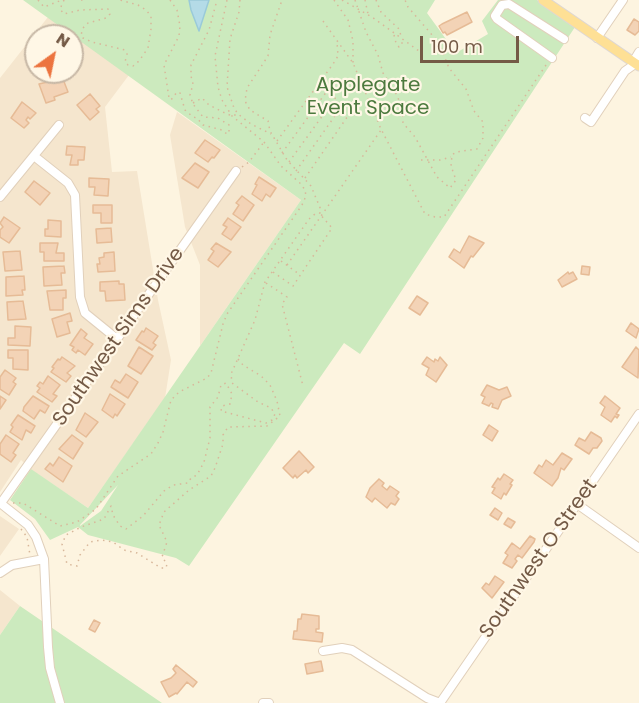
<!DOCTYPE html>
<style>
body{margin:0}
#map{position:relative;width:639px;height:703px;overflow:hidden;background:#fdf4e0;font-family:Poppins,sans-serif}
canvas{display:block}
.north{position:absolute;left:24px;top:24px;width:60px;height:60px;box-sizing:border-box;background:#fff7e6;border:2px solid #c7b8a6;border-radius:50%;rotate:33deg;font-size:16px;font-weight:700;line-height:24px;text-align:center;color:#745a46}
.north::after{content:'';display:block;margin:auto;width:21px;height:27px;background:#ec743f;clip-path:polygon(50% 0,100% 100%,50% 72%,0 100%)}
.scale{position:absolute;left:420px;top:36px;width:99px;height:27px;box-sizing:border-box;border:3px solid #745a46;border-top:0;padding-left:8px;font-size:18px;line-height:21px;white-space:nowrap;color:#745a46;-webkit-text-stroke:4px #fff7e6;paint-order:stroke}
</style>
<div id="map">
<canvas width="639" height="703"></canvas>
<div class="north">N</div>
<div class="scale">100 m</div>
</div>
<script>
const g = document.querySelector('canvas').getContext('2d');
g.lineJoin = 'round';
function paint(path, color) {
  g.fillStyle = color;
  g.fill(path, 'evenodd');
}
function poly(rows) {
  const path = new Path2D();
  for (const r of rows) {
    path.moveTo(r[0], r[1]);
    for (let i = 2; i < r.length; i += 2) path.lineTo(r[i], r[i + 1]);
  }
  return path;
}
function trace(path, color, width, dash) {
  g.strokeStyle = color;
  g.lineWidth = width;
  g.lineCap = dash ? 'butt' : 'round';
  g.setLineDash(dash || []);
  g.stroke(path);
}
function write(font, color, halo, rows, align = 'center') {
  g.font = font + ' Poppins,sans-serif';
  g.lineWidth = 4.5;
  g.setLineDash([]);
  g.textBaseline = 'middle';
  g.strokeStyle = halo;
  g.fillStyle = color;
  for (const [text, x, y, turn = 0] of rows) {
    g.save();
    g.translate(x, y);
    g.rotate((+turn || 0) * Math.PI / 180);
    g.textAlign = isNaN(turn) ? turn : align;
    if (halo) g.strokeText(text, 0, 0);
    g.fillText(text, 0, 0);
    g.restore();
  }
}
paint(poly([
 [48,17,129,75,105,107,112,172,137,171,158,300,171,360,165,398,88,508,33,471,21,460,0,492,0,78],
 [36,36,72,36,72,72,36,72],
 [177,112,301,200,200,346,200,265,185,227,170,135],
 [0,516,19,529,0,556],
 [0,590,20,606,0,635]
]), '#f5e6ce');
paint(poly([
 [23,0,435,0,427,13,456,53,488,34,482,21,498,0,537,0,575,27,360,354,344,343,189,566,176,558,88,535,78,527,50,540,35,519,10,500,31,469,88,508,301,200],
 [118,485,101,511,80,526,80,525],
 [20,606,162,703,0,703,0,635]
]), '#cceabe');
const water = poly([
 [189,0,209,0,199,31,191,10,189,0]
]);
paint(water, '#b4dbe7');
trace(water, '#9acad9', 1.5);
const building = poly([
 [467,12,472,22,447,35,445,32,443,33,439,26,442,24,467,12],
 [634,19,639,22,639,31,635,35,627,30,634,19],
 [61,74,68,92,54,97,55,100,46,103,39,84,56,80,55,77,61,74],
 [90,94,100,106,96,109,99,112,90,120,77,105,90,94],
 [22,102,36,113,30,119,28,117,26,120,29,123,24,128,11,118,22,102],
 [205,140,220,150,214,158,212,157,208,162,195,153,205,140],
 [67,146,85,147,84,160,78,160,78,165,70,165,72,155,66,155,67,146],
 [195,163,209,172,198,188,182,178,195,163],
 [259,177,276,188,270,197,266,194,262,201,252,194,257,185,255,184,259,177],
 [89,178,109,179,108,196,94,195,95,187,89,187,89,178],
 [34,181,50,193,40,205,25,192,34,181],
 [242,196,254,205,243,221,233,214,239,205,236,203,242,196],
 [93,205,112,205,112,223,101,223,101,213,93,213,93,205],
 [4,217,20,228,9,243,0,237,0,230,3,227,0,223,4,217],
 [228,218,241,227,231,240,222,234,227,227,223,225,228,218],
 [48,220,61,221,61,237,45,236,45,229,48,229,48,220],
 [111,228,112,242,97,243,96,229,111,228],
 [469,236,484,243,473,257,471,256,464,268,449,257,454,249,460,253,469,236],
 [40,243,58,243,56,253,64,253,64,261,44,261,44,252,40,252,40,243],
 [216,243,231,252,218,267,208,260,214,251,211,249,216,243],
 [20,251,22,270,5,271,3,252,20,251],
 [114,252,115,271,98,272,97,264,100,264,99,258,104,257,104,253,114,252],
 [64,266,65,273,61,273,62,285,44,286,43,267,64,266],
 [582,266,590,267,589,275,581,274,582,266],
 [568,272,569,274,573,272,577,279,562,287,558,280,568,272],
 [24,276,25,290,22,290,23,295,6,296,6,277,24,276],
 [119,281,119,284,124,284,125,300,106,301,105,291,100,291,100,282,119,281],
 [66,290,66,298,63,298,63,310,50,310,47,291,66,290],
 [417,296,428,303,420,315,409,308,417,296],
 [23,301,26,319,8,320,7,302,23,301],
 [70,313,72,321,67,322,70,333,57,337,52,319,70,313],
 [631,323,639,329,636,338,626,331,631,323],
 [15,326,31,327,30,346,8,345,8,338,15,338,15,326],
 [146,328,158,336,153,343,156,345,152,350,136,340,142,331,144,332,146,328],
 [81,329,87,334,84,338,93,344,85,355,78,350,76,353,72,350,74,347,70,345,81,329],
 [139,347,153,356,141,374,128,366,139,347],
 [636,347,639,350,638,378,622,367,636,347],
 [8,350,28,350,28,370,13,369,13,358,8,358,8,350],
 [62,357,75,366,67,373,71,376,66,382,51,372,54,368,52,367,58,359,60,360,62,357],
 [427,357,434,362,435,359,438,361,440,357,447,365,436,382,426,375,429,368,422,364,427,357],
 [5,370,16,378,13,382,16,384,9,395,0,389,0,377,5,370],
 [126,374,138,382,128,398,111,387,115,380,120,383,126,374],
 [48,376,60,385,53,394,57,396,52,402,37,392,40,388,37,386,40,382,43,384,48,376],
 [487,385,499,390,507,387,511,396,502,400,498,409,492,407,493,404,491,403,489,406,482,403,485,397,481,395,487,385],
 [110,394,125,404,117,416,115,414,113,418,102,410,110,394],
 [0,396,6,400,0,409,0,396],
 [33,396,49,406,45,413,40,410,34,419,23,411,24,407,33,396],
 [605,396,620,408,616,414,619,415,617,418,615,416,611,422,601,415,605,407,600,403,605,396],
 [85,413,98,422,86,437,76,430,85,413],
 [18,415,35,426,31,433,26,430,22,440,10,432,13,427,11,425,18,415],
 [489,425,498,431,492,441,483,435,489,425],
 [591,432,601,438,602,441,597,448,593,448,589,454,575,445,579,438,585,441,591,432],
 [6,435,19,444,13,453,16,455,11,462,0,454,0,444,6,435],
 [72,435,83,443,73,459,59,449,72,435],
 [299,451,314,467,308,473,306,470,297,478,295,475,293,478,283,468,299,451],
 [562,453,572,459,564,470,561,468,558,478,552,486,534,473,539,465,542,467,546,460,553,465,562,453],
 [59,457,72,466,63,482,45,469,50,463,53,466,59,457],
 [504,474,513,480,510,484,512,485,506,495,504,493,501,499,492,493,495,488,492,487,498,478,500,480,504,474],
 [379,479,384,483,382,486,387,490,390,486,399,492,396,496,399,499,395,505,391,503,387,508,375,498,372,502,366,497,370,488,379,479],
 [495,508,502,513,498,520,490,515,495,508],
 [508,518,515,522,511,528,504,524,508,518],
 [530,536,535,539,534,542,522,558,518,555,515,559,517,561,512,568,503,563,508,555,505,553,512,543,520,549,530,536],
 [495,576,504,582,492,598,482,588,486,583,489,585,495,576],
 [302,614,319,616,319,629,316,629,316,632,323,633,322,642,293,639,294,631,297,631,298,619,301,619,302,614],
 [94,620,100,623,95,632,89,629,94,620],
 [321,661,323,671,307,674,305,664,321,661],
 [176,665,197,682,193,687,187,682,177,694,176,693,169,697,161,682,171,678,176,673,173,669,176,665]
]);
paint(building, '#f3d3b6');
trace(building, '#e6bb96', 1.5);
const minor = poly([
 [597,38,623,0],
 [552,58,497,19,495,16,502,5,509,4,564,39],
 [633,62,639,52],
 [585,118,591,122,625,71,635,64],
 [34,156,68,183,75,195,80,297,85,313,117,339],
 [0,197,59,125],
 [0,503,28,525,36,537,44,559,48,647,50,668,60,703],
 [1,503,236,171],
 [577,504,639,548],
 [0,573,12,565,44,559],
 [323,651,342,648,352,650,427,698,440,703],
 [263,703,269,703],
 [440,703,639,414]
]);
const major = poly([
 [543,0,639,66]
]);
trace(minor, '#e1d0bb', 10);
trace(major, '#ded7d3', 11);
trace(poly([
 [38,0,44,7,62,0],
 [64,0,60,9,64,14,80,10,108,9,110,14,106,18,88,23,83,28,81,35,83,38,92,42,125,50,127,54,125,62,128,65,133,66,139,61,148,48,151,29,151,16,146,10,138,5,120,0],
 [81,0,87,0],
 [170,0,177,10,180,26,179,36,164,65,169,98,171,100,177,92,180,93,185,110,193,117,197,118,203,125,222,130,227,134,229,133,229,125,218,118,203,117,193,104,190,95,193,84,191,76,191,65,209,30,217,0],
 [240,0,239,12,230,39,227,87,234,108,238,114,251,124,271,134],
 [334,0,348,20,353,41,353,63],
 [342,0,372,17,419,51],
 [355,0,366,32,378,55,383,73,394,89,402,107,403,123,415,137,437,177,450,188,456,180,451,166,452,155,456,152,477,149,483,138,483,122,474,111,466,89,449,68,439,43,408,7,405,0],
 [365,0,368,14],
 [376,0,381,12,399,29,401,36],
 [323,21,353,63,381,129,425,214,435,217,444,217,548,62],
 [394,35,396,43,399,47,402,45,402,41],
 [193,103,202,98,209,105,225,113,232,116,238,114],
 [277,141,333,64,338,56,337,42],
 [282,153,327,91],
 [421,160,440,160,451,157],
 [289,162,336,97],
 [242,167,249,162,264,142],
 [296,171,344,103],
 [305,178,352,110],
 [281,261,299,274],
 [287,265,381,130],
 [273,272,293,286,332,228,319,213],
 [266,283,287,297,282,304,303,386],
 [238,359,243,365,261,376,270,385,277,401,280,416,267,426,228,427,223,435,223,444,215,468,211,476,189,490,164,512,159,525,167,542,162,557,167,564,166,568,161,568,137,553,124,550,113,542,101,540,90,542,80,555,77,566,67,564,62,544,66,535,81,527,104,519,111,506,113,515,120,526,126,529,143,516,164,491,173,485,188,483,191,478,197,475,204,462,210,438,210,407,218,397,221,385,226,383,232,394,230,404,222,406,221,411,266,423,272,420,275,414,271,408,258,402,232,383,231,374,255,320,265,282,309,219,315,214,320,213,321,210,311,186,287,160,270,131,268,121,250,110,245,101,247,88,268,56,270,35,282,0],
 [13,503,23,503,60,526,77,522,96,509,118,476,151,454,158,443,163,432,171,400,179,392,207,378,211,373,223,324,227,314,302,205,306,196,305,190,301,184,281,166,264,142,232,116,222,100,218,87,215,56,227,0],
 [21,529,27,537,30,555]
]), '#d8b79a', 1.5, [1.5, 4.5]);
trace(minor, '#fff', 8);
trace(major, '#fee095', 9);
write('20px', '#4c7a3e', '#fff7e6', [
 ["Applegate",368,86],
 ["Event Space",368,109]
]);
write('20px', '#745a46', '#fff7e6', [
 ["Southwest Sims Drive",119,337,-55],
 ["Southwest O Street",539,559,-55]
]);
</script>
